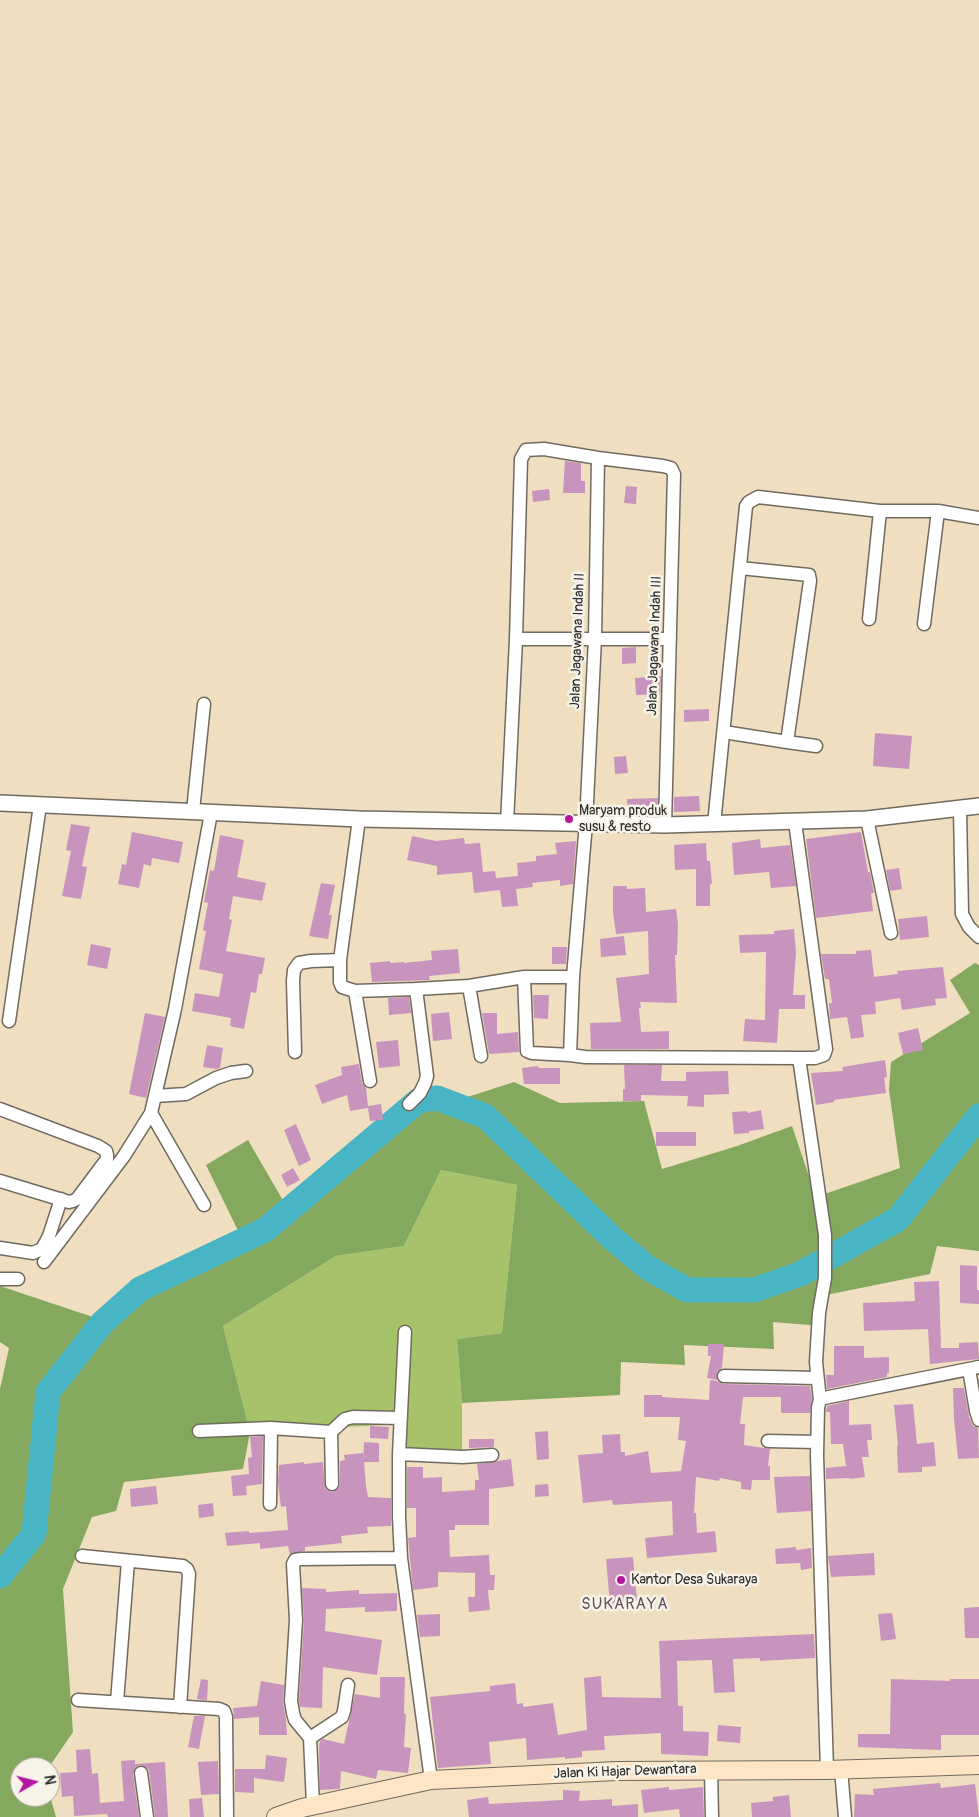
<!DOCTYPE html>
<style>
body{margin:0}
#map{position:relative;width:979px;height:1817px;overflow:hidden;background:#f0dec0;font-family:Pangolin,sans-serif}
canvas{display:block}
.north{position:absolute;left:10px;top:1757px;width:50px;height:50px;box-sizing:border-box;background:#f7f3e8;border:1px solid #a5a39c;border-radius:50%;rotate:82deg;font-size:14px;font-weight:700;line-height:20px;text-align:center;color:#2b2b2b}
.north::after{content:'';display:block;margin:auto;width:18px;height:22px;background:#b5179e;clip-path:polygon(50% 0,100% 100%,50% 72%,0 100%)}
</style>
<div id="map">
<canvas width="979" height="1817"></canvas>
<div class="north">N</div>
</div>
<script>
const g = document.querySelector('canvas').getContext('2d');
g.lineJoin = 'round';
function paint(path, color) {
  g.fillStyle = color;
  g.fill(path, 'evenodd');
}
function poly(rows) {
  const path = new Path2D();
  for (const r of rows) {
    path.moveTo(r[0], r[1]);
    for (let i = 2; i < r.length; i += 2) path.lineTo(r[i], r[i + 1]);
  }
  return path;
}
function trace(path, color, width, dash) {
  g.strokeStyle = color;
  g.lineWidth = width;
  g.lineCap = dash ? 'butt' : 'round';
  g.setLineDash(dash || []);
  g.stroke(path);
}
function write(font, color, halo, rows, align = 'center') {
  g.font = font + ' Pangolin,sans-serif';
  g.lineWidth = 5;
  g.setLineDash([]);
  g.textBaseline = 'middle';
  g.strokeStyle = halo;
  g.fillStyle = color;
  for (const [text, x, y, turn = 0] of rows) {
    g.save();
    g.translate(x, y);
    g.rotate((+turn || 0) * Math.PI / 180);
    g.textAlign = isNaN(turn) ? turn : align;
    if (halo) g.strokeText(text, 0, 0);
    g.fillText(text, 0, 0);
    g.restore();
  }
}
paint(poly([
 [441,1170,517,1185,502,1333,457,1339,462,1403,462,1455,405,1454,404,1424,250,1432,223,1326,336,1256,404,1246]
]), '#a6c36a');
paint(poly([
 [975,963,979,965,979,1251,937,1246,930,1274,826,1295,821,1326,773,1322,774,1349,684,1345,685,1365,621,1362,620,1395,462,1403,457,1339,502,1333,517,1185,441,1170,404,1246,336,1256,223,1326,250,1432,243,1469,124,1482,116,1511,92,1517,63,1589,73,1732,49,1767,20,1767,20,1797,50,1797,50,1796,56,1817,0,1817,0,1389,9,1348,0,1342,0,1286,93,1317,196,1259,246,1247,206,1165,248,1140,292,1216,348,1164,384,1124,514,1082,560,1103,644,1101,662,1169,737,1146,792,1126,816,1197,900,1168,889,1090,891,1062,970,1013,950,980]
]), '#84a95e');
trace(poly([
 [0,1576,34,1534,48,1392,102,1323,140,1289,265,1230,419,1100,437,1098,485,1116,612,1238,648,1268,687,1290,754,1290,800,1274,898,1219,979,1116]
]), '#48b5c5', 25);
paint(poly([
 [565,461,581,463,581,481,585,481,585,493,563,493],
 [626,486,637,487,636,504,624,503],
 [549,489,550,500,533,502,532,491],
 [636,647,636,663,622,664,622,648],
 [661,676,660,694,636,695,635,678],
 [709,709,709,721,684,722,684,710],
 [875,733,912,736,909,769,873,766],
 [626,756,628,773,615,774,614,757],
 [699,796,700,811,674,812,674,797],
 [658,798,657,811,628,812,627,799],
 [71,824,90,827,82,866,87,867,81,899,62,896,71,851,66,850],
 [132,832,183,842,179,863,152,858,151,866,144,864,139,888,118,884,122,864,126,865],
 [861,832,868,872,870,872,874,893,871,893,873,911,816,918,806,839],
 [220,835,244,840,237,877,266,883,262,901,233,896,229,919,232,920,226,951,265,958,262,974,259,974,256,993,251,992,244,1029,230,1026,231,1018,192,1011,195,993,219,997,223,974,199,969,206,931,203,930,208,903,204,902,210,870,214,871],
 [412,836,436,841,464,838,465,844,480,843,483,872,495,871,496,878,518,876,517,863,536,861,536,856,557,854,555,843,576,841,573,884,560,886,560,880,532,883,533,887,516,889,518,906,502,907,500,890,474,893,472,872,437,875,437,866,407,860],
 [760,839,761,848,790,845,796,886,771,888,769,872,734,875,732,843],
 [706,843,707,861,710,861,712,884,710,884,710,906,696,906,696,869,675,870,674,845],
 [899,868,902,889,890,891,886,870],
 [321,883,335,885,329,915,332,915,328,939,309,936],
 [613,886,627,886,627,889,645,888,646,912,676,909,678,924,677,955,675,955,677,1003,640,1002,641,1008,639,1008,641,1032,669,1031,669,1049,591,1049,590,1023,621,1022,616,978,649,974,648,931,616,934,613,912],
 [927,916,929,937,900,940,898,919],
 [794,929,796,952,793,995,805,995,805,1009,779,1009,777,1043,743,1041,745,1019,765,1020,766,952,740,953,739,935,774,934,774,931],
 [624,936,626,955,601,957,600,939],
 [91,944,111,948,107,969,87,965],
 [552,947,567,947,566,964,552,964],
 [458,949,460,973,429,976,430,980,372,982,370,963,390,961,390,963,404,962,404,963,432,960,431,951],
 [871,950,874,977,898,974,897,971,943,967,947,998,935,999,936,1005,902,1010,900,998,875,1002,876,1014,861,1015,864,1037,851,1039,847,1017,830,1019,829,1003,832,1003,829,979,825,979,821,954,856,954,856,951],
 [533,995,549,995,548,1019,534,1018],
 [409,997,411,1013,389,1015,388,998],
 [449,1012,452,1039,433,1041,431,1014],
 [145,1013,165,1017,146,1098,129,1094],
 [482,1013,497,1013,497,1034,518,1032,519,1052,489,1054],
 [918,1028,923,1050,903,1054,898,1033],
 [398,1040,400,1066,379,1068,376,1042],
 [207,1045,223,1048,220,1068,216,1069,203,1067],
 [885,1060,887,1077,884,1078,886,1093,834,1100,834,1102,816,1105,811,1073,843,1071,842,1067],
 [359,1064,362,1083,366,1088,368,1106,381,1104,383,1120,370,1121,368,1108,350,1111,347,1095,322,1104,315,1085,342,1075,341,1067],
 [624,1065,662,1065,661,1081,686,1081,686,1072,728,1071,729,1094,704,1095,704,1107,687,1106,688,1096,641,1095,641,1101,623,1101,623,1089,625,1089],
 [538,1066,539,1068,560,1068,560,1084,524,1084,522,1068],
 [761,1110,764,1129,749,1131,749,1133,734,1134,732,1112,747,1111,748,1113],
 [296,1124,311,1160,299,1166,284,1130],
 [656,1132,696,1132,696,1146,656,1146],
 [293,1168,300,1180,287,1187,281,1175],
 [960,1265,977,1266,977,1290,979,1290,979,1304,960,1303],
 [939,1281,941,1348,959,1348,959,1343,978,1342,979,1359,930,1364,928,1329,864,1331,863,1303,915,1301,914,1282],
 [708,1344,724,1344,722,1368,717,1372,717,1380,707,1378,711,1356,708,1356],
 [834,1346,864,1346,864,1358,889,1357,889,1373,887,1373,887,1377,827,1389,826,1375,834,1375],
 [710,1380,717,1381,724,1384,810,1386,812,1399,810,1413,781,1413,781,1397,743,1397,740,1424,745,1424,744,1445,770,1449,768,1466,770,1466,770,1480,752,1480,751,1490,741,1489,741,1482,720,1478,719,1481,696,1477,694,1513,696,1513,697,1533,715,1531,717,1552,647,1558,645,1538,673,1535,672,1501,613,1505,612,1500,583,1503,578,1455,603,1453,602,1435,620,1434,621,1452,625,1452,625,1456,648,1451,651,1473,681,1471,686,1441,678,1440,680,1417,644,1417,644,1395,662,1395,662,1397,709,1400],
 [953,1388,964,1388,969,1417,973,1426,978,1428,979,1458,958,1459,954,1419],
 [849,1401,849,1425,871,1424,872,1440,867,1440,869,1457,862,1457,865,1477,850,1479,850,1478,826,1479,826,1468,846,1466,843,1444,831,1444,830,1412,826,1412,827,1406],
 [913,1404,917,1444,934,1442,936,1466,922,1467,922,1472,898,1473,897,1446,898,1446,894,1405],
 [370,1426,389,1427,388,1439,370,1438],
 [548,1431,549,1459,537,1460,535,1432],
 [263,1436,262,1484,246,1486,247,1495,233,1496,231,1476,249,1474,248,1458,252,1457,250,1437],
 [469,1439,494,1439,494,1447,469,1448],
 [364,1442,379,1443,379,1462,364,1462,366,1486,368,1497,391,1498,391,1526,367,1527,368,1533,341,1536,342,1543,305,1547,305,1551,290,1554,288,1546,260,1549,260,1543,227,1546,225,1533,249,1531,249,1533,288,1530,286,1506,281,1507,278,1483,279,1465,304,1462,304,1464,323,1462,325,1488,328,1491,333,1492,339,1488,340,1484,340,1461,345,1460,344,1455,363,1453,363,1461],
 [511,1459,514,1486,489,1489,489,1525,455,1525,455,1530,449,1530,450,1557,489,1555,490,1575,495,1575,494,1590,488,1590,490,1610,469,1612,468,1597,475,1597,475,1573,438,1572,438,1587,413,1590,408,1538,416,1537,416,1508,407,1508,407,1467,423,1467,423,1478,442,1477,442,1492,475,1490,475,1480,479,1480,477,1464],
 [810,1476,811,1511,777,1513,774,1477],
 [548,1484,549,1496,535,1497,535,1485],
 [156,1486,158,1504,131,1507,130,1489],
 [213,1503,214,1516,199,1518,198,1505],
 [796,1547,796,1550,811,1548,812,1568,801,1570,800,1563,776,1564,775,1549],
 [874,1553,875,1575,831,1577,828,1556],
 [633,1557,637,1601,610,1604,606,1559],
 [302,1588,326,1589,326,1592,359,1590,359,1594,397,1593,397,1611,365,1612,365,1607,326,1609,325,1631,382,1640,377,1675,323,1667,322,1708,300,1707,299,1701,304,1620],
 [979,1607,979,1638,965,1638,964,1608],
 [892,1613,896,1639,881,1641,878,1614],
 [440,1614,440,1636,420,1637,417,1615],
 [814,1634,815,1658,760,1661,760,1658,733,1659,735,1692,714,1693,712,1660,677,1661,678,1706,683,1706,683,1731,709,1732,708,1756,661,1754,661,1733,604,1736,605,1750,582,1751,582,1757,565,1759,565,1757,527,1760,526,1738,489,1742,491,1764,438,1768,430,1697,490,1691,490,1686,515,1683,517,1704,523,1703,523,1707,553,1703,558,1735,587,1730,584,1678,601,1676,602,1697,661,1698,659,1641],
 [380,1677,405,1677,404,1714,406,1714,404,1747,411,1748,408,1773,378,1770,376,1779,341,1771,340,1789,320,1790,319,1748,320,1741,323,1739,344,1744,355,1694,380,1698],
 [201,1679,208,1680,207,1700,197,1699],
 [891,1679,950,1681,950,1679,979,1679,979,1735,941,1735,941,1750,858,1747,858,1734,890,1734],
 [261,1681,284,1685,283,1702,286,1720,287,1735,259,1735,259,1717,234,1719,233,1708,257,1706],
 [194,1716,205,1716,199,1749,188,1747],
 [718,1725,741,1727,740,1743,717,1741],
 [90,1749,92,1774,98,1773,100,1803,124,1801,121,1761,135,1760,135,1764,165,1762,168,1817,155,1817,149,1771,147,1768,140,1765,136,1767,133,1774,139,1817,108,1817,107,1814,74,1816,73,1796,62,1797,60,1773,77,1772,76,1750],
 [266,1755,287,1758,284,1782,254,1778,254,1793,235,1792,235,1769,265,1769],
 [218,1761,219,1794,201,1795,198,1762],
 [940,1783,941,1788,975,1784,979,1817,854,1817,855,1794,874,1795,873,1789],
 [669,1787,669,1790,703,1787,704,1817,680,1817,679,1809,644,1813,641,1790],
 [563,1790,580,1791,579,1801,612,1799,612,1806,638,1804,638,1817,469,1817,467,1800,488,1797,489,1804,563,1800],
 [789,1795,791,1817,752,1817,751,1803,773,1801,773,1797],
 [202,1798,204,1817,190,1817,189,1799]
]), '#c894be');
const minor = poly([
 [598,458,595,638,586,823,573,977,570,1055,585,1057,799,1058,815,1058,824,1055,826,1049,795,822],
 [740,568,809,575,810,581,787,742,816,746],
 [869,619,880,511],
 [924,624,938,511],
 [516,639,670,639],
 [724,732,787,742],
 [960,809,962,914,969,927,979,937],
 [193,811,204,704],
 [359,819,340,960,340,982,342,987,355,991,416,989,469,986,524,977,573,977],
 [867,819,891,933],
 [507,823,516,639,521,459,526,450,544,449,598,458,663,466,671,468,674,474,665,825],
 [714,824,746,506,749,502,758,497,880,511,938,511,979,518],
 [524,977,527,1051,532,1053,570,1055],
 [469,986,481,1056],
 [355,991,370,1081],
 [9,1021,40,805],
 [295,1052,293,981,294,970,299,963,311,961,340,960],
 [799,1058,825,1235,825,1278,819,1313,816,1362,820,1400],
 [155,1096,186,1094,216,1078,231,1073,246,1071],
 [409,1104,420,1093,425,1083,427,1076,416,989],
 [0,1109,98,1146,106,1151,107,1155,107,1159,77,1199,73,1201,69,1202,0,1181],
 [151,1113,204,1205],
 [0,1248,33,1253,42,1249,49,1236,61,1199],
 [44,1262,124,1156,151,1113,175,1009,211,813],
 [0,1279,18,1279],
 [405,1332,399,1454,399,1517,401,1558,431,1780],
 [969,1369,976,1411,979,1420],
 [724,1376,817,1378],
 [199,1431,271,1428],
 [331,1432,332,1484],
 [768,1441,817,1442],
 [399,1454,463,1457,492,1455],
 [270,1504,271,1428,331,1432,345,1419,353,1417,401,1418],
 [82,1556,183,1566,187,1569,189,1574,180,1707],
 [78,1700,219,1709,224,1711,226,1717,227,1817],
 [117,1702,128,1561],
 [310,1738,342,1717,344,1711,348,1685],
 [841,1769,845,1817],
 [711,1770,712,1817],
 [827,1770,817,1456,818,1407,820,1400,824,1398,979,1367],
 [141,1773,147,1817],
 [313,1805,310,1738,295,1720,293,1713,291,1701,296,1620,293,1564,295,1560,301,1559,401,1558]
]);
const tertiary = poly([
 [0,803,359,819,665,825,867,819,979,806]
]);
const secondary = poly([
 [276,1817,302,1808,431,1780,617,1771,827,1770,979,1765]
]);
trace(minor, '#706a5f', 15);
trace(tertiary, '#706a5f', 18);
trace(secondary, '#706a5f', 20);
trace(minor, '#fff', 12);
trace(tertiary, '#fff', 15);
trace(secondary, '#fee5c5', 18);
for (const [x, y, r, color] of [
 [569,819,5,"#b5179e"],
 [621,1580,5,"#b5179e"]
]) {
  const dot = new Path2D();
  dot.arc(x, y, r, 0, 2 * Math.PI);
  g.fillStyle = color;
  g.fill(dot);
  trace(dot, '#f7f3e8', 2);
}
write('14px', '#2b2b2b', '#f7f3e8', [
 ["Jalan Jagawana Indah II",578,641,-88],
 ["Jalan Jagawana Indah III",655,646,-88],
 ["Jalan Ki Hajar Dewantara",625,1772,-2]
]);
write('14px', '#2b2b2b', '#f7f3e8', [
 ["Maryam produk",579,811],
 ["susu & resto",579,827],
 ["Kantor Desa Sukaraya",631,1580]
], 'left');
g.letterSpacing = '1px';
write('16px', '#62505e', '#f7f3e8', [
 ["SUKARAYA",625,1605]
]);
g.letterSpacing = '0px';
</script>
